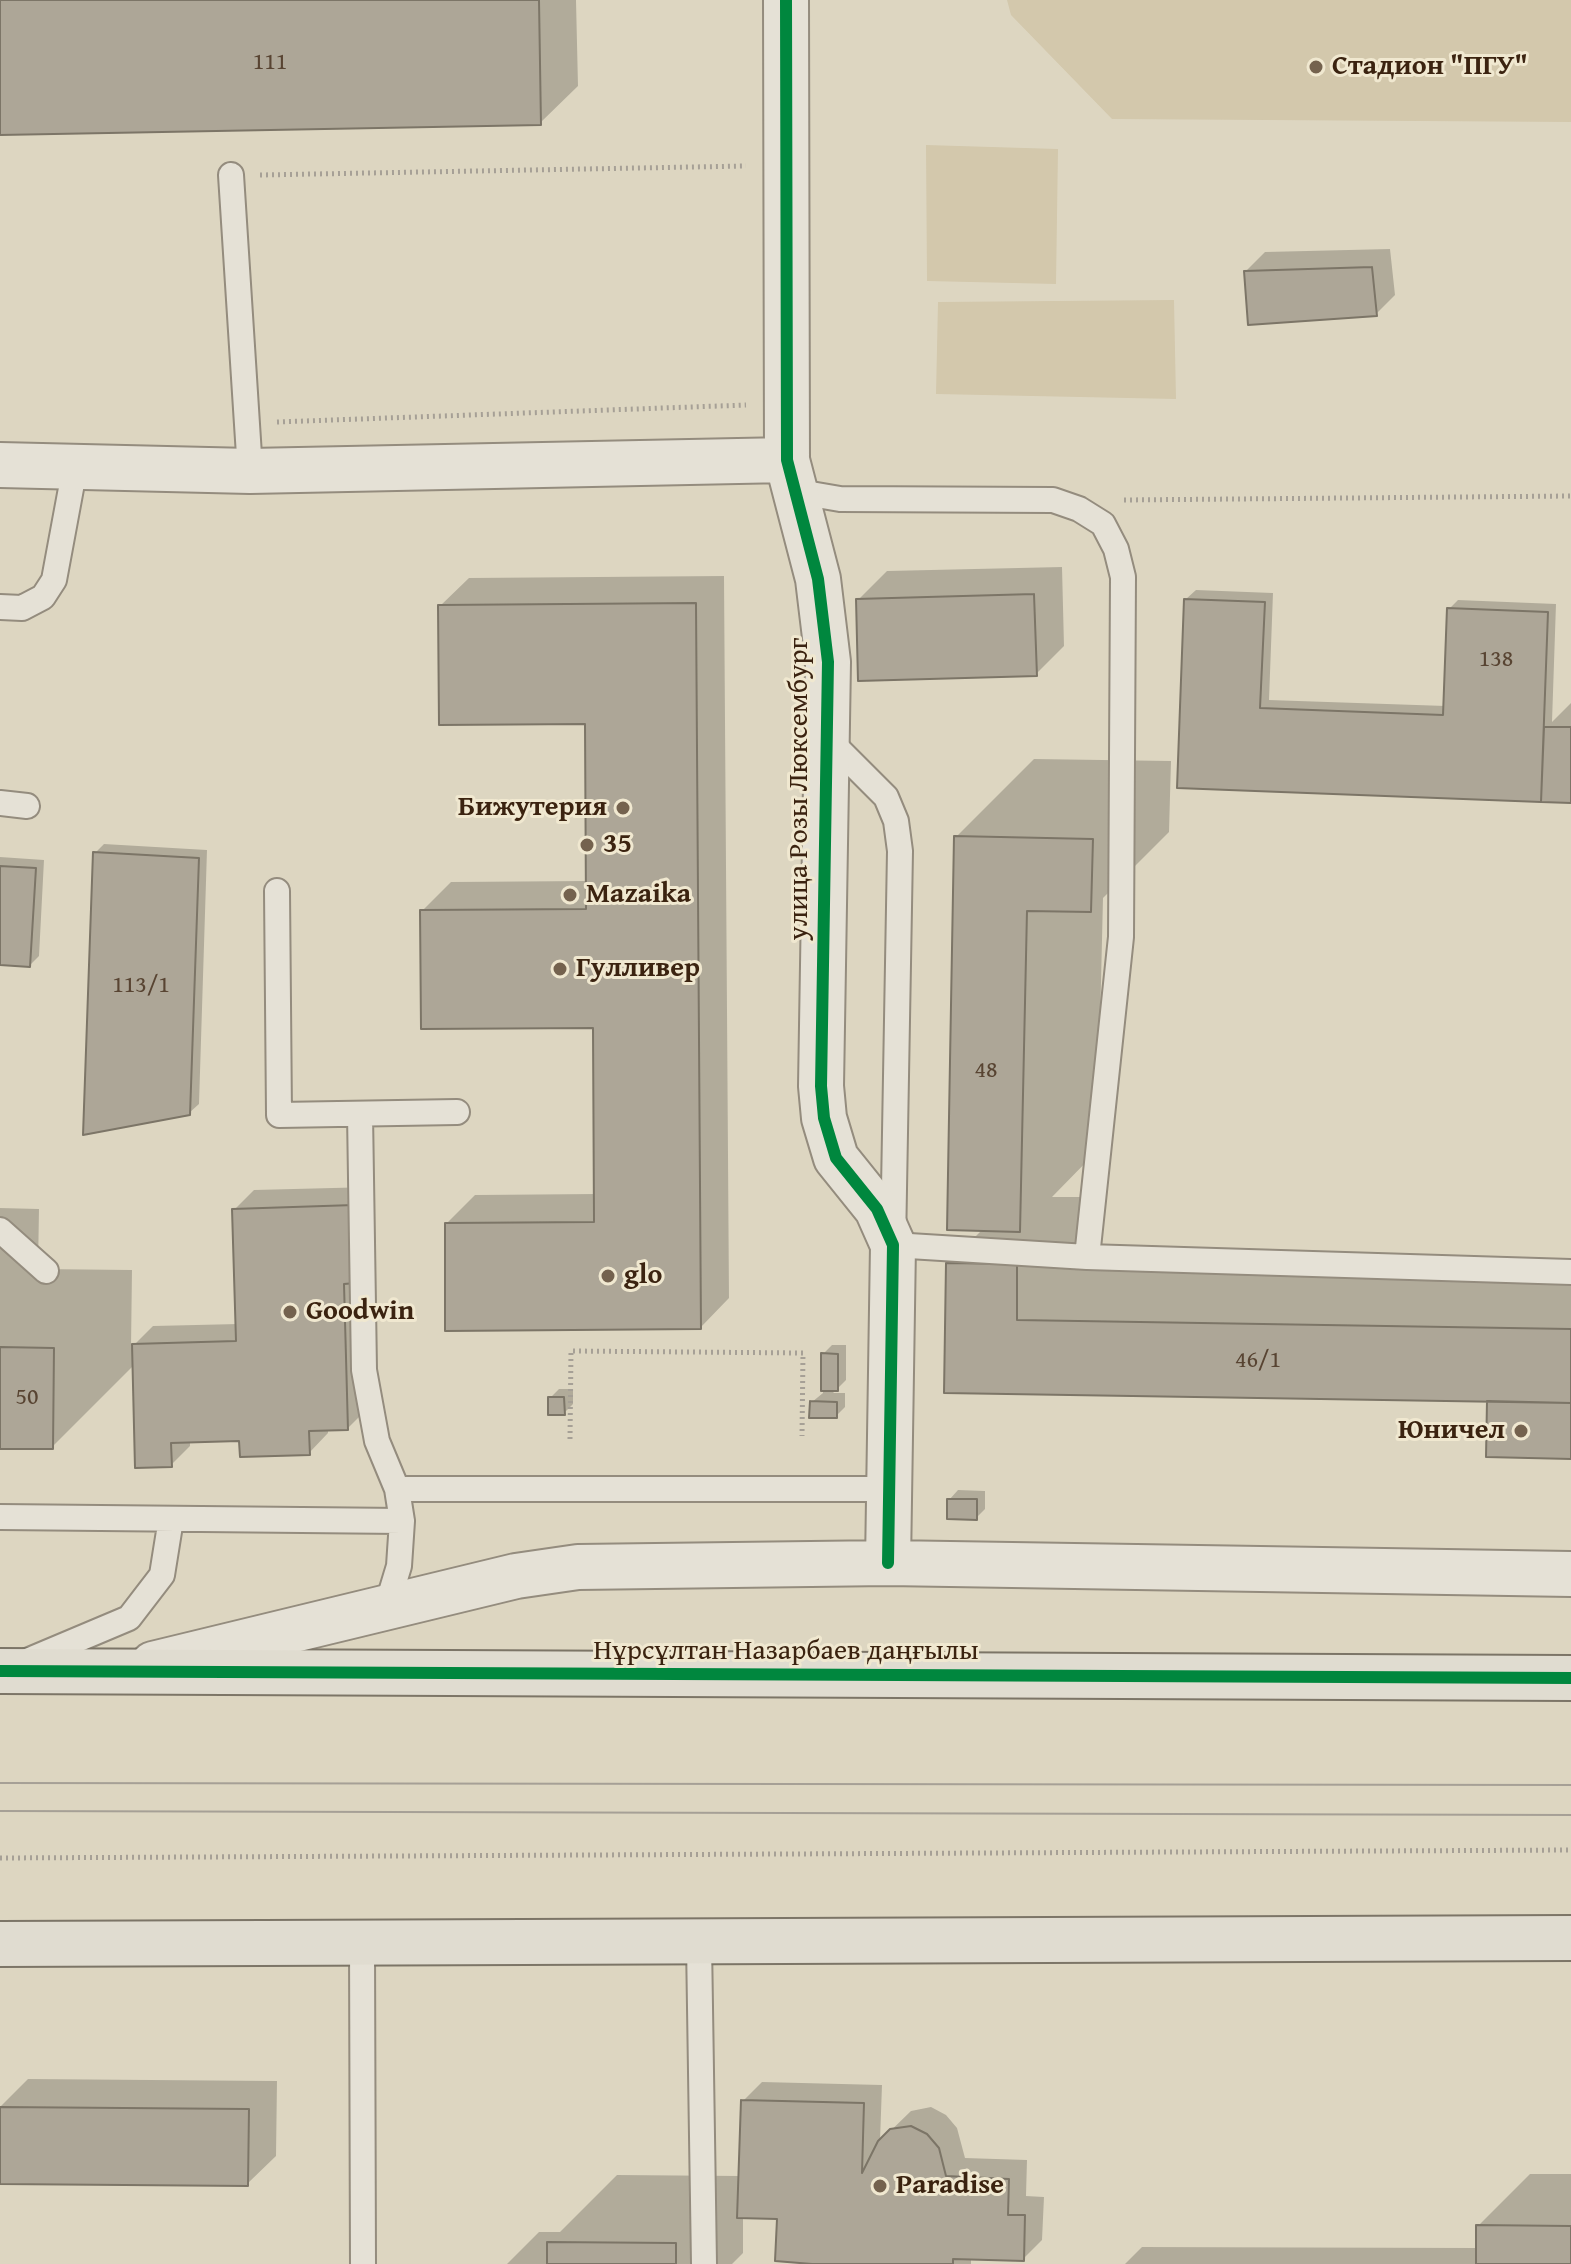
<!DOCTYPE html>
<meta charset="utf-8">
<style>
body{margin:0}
canvas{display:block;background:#ddd6c1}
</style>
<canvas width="1571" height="2264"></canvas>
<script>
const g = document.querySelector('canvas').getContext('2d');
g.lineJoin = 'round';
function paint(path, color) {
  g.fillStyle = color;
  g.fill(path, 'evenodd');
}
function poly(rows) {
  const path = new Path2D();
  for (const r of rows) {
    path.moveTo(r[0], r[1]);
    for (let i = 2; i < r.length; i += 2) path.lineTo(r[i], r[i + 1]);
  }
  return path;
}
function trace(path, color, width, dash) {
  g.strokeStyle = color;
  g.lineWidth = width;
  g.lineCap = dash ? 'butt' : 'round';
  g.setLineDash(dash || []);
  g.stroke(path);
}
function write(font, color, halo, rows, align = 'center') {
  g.font = font + ' "Gentium Book Plus",serif';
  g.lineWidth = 6;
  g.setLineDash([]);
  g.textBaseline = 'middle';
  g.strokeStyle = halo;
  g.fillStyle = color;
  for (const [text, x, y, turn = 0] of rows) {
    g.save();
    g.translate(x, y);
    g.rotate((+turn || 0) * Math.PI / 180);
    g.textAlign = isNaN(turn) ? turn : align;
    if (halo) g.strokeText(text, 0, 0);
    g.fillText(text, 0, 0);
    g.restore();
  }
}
paint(poly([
 [1007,0,1571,0,1571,122,1112,119,1011,15],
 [926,145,1058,149,1056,284,927,281],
 [1174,300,1176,399,936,394,938,302]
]), '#d3c8ac');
paint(poly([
 [0,0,576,0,578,86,540,123,0,133],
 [1390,249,1395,295,1376,314,1246,271,1265,252],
 [1062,567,1064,646,1036,674,858,600,887,571],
 [724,576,729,1298,701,1327,446,1224,475,1195,596,1194,595,1026,422,911,451,882,588,881,587,722,440,606,469,578],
 [1196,590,1273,593,1269,700,1446,706,1449,609,1458,600,1556,604,1552,722,1571,703,1571,801,1179,786,1186,599],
 [1034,759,1171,761,1169,832,1103,898,1097,1151,1052,1197,1084,1197,1083,1253,1571,1261,1571,1457,1489,1400,946,1391,948,1264,983,1229,956,837],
 [104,844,207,850,199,1104,189,1113,95,853],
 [0,857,44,860,39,956,30,965,0,963],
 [372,1187,367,1409,348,1428,328,1428,328,1433,309,1453,241,1439,190,1441,190,1446,171,1465,134,1365,52,1447,0,1447,0,1208,39,1209,38,1269,132,1270,131,1348,153,1326,238,1324,234,1210,254,1190],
 [832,1345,846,1345,846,1380,833,1393,845,1393,845,1407,836,1416,812,1402,823,1393,823,1354],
 [559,1389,573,1389,573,1404,564,1413,550,1398],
 [958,1490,985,1491,985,1509,976,1518,949,1500],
 [28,2079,277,2081,276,2156,247,2184,0,2182,0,2107],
 [762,2082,882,2085,880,2141,911,2111,931,2107,946,2115,957,2128,965,2158,1027,2160,1026,2196,1044,2197,1042,2240,1023,2259,971,2257,971,2264,814,2264,779,2217,743,2216,743,2253,732,2264,507,2264,539,2232,560,2232,617,2175,741,2176,743,2101],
 [1530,2174,1571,2174,1571,2264,1125,2264,1142,2247,1478,2248,1478,2226]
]), '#0003');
const building = poly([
 [0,0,539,0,541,125,0,135,0,0],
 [1372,267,1377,316,1248,325,1244,271,1372,267],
 [1034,594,1037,676,858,681,856,599,1034,594],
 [1184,599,1265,602,1260,708,1443,715,1447,608,1548,612,1541,802,1177,788,1184,599],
 [696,603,701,1329,445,1331,445,1223,594,1222,593,1028,421,1029,420,910,586,909,585,724,439,725,438,605,696,603],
 [1544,727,1571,727,1571,803,1541,802,1544,727],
 [954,836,1093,839,1091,912,1027,911,1020,1232,947,1230,954,836],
 [93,852,199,858,190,1115,83,1135,93,852],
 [0,866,36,868,30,967,0,965,0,866],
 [354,1205,356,1283,344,1284,348,1430,309,1431,310,1455,240,1457,239,1441,171,1443,172,1467,135,1468,132,1344,236,1341,232,1209,354,1205],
 [946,1263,1017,1264,1017,1320,1571,1329,1571,1403,944,1393,946,1263],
 [0,1347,54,1348,53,1449,0,1449,0,1347],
 [821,1353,838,1354,838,1391,821,1391,821,1353],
 [548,1397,564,1397,565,1415,548,1415,548,1397],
 [810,1401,837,1402,837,1418,809,1418,810,1401],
 [1487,1401,1571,1403,1571,1459,1486,1457,1487,1401],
 [947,1499,977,1499,977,1520,947,1519,947,1499],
 [741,2100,864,2103,862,2173,878,2141,890,2129,911,2126,927,2134,939,2148,946,2176,1009,2179,1008,2215,1025,2215,1024,2261,953,2259,953,2264,812,2264,775,2261,777,2219,737,2218,741,2100],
 [0,2107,249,2109,248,2186,0,2184,0,2107],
 [1476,2225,1571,2226,1571,2264,1476,2264,1476,2225],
 [547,2242,676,2243,676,2264,547,2264,547,2242]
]);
paint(building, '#ada697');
trace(building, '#7c7567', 2);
const service = poly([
 [231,175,250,471],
 [796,476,805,493,840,499,1053,500,1079,509,1103,524,1116,549,1123,577,1121,937,1087,1257],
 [0,607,22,608,43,597,54,580,75,467],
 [828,739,886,797,896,821,900,851,893,1245,1087,1257,1571,1272],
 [0,803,27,806],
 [277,891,279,1115,457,1112],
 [360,1114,364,1370,377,1441,397,1489,402,1521,399,1566,386,1609],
 [0,1230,46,1271],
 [397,1489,888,1489],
 [0,1517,402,1521],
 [27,1661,129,1618,162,1575,171,1519],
 [362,1943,363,2264],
 [699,1943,704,2264]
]);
const minor = poly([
 [786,0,787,460,818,579,828,662,821,1086,824,1118,836,1158,877,1209,893,1245,888,1563],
 [0,465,250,471,787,460],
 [153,1664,516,1576,578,1567,888,1563,1571,1574]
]);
const primary = poly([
 [0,1671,1571,1678],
 [0,1944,1571,1938]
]);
trace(service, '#948c7e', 28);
trace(minor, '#948c7e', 48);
trace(primary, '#7c7567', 48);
trace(poly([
 [260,175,746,166],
 [277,422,746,405],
 [1124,500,1571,496],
 [570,1439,571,1351,803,1353,802,1436],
 [0,1858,1571,1850]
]), '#a6a096', 5, [2, 4]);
trace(service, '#e5e1d6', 24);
trace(minor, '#e5e1d6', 44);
trace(primary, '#e0dcd0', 44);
trace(poly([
 [0,1783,1571,1785],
 [0,1811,1571,1815]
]), '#a6a096', 2);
trace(poly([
 [786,0,787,460,818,579,828,662,821,1086,824,1118,836,1158,877,1209,893,1245,888,1563],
 [0,1671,1571,1678]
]), '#00873e', 12);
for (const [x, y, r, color] of [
 [1316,67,8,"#74624e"],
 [623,808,8,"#74624e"],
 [587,845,8,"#74624e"],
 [570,895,8,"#74624e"],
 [560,969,8,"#74624e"],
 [608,1276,8,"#74624e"],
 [290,1312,8,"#74624e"],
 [1521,1431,8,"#74624e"],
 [880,2186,8,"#74624e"]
]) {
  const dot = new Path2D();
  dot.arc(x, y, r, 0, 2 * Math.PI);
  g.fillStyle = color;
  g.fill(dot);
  trace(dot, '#f0e8d0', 3);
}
write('24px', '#584432', null, [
 ["111",270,63],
 ["138",1496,660],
 ["113/1",141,986],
 ["48",986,1071],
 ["46/1",1258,1361],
 ["50",27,1398]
]);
write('bold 28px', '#3b2310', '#f0e8d0', [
 ["Стадион \"ПГУ\"",1332,67],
 ["Бижутерия",607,808,"right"],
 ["35",603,845],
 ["Mazaika",586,895],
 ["Гулливер",576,969],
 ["glo",624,1276],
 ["Goodwin",306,1312],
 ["Юничел",1505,1431,"right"],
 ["Paradise",896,2186]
], 'left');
write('28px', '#3b2310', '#f0e8d0', [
 ["улица Розы Люксембург",800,789,-90],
 ["Нұрсұлтан Назарбаев даңғылы",786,1652]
]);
</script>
